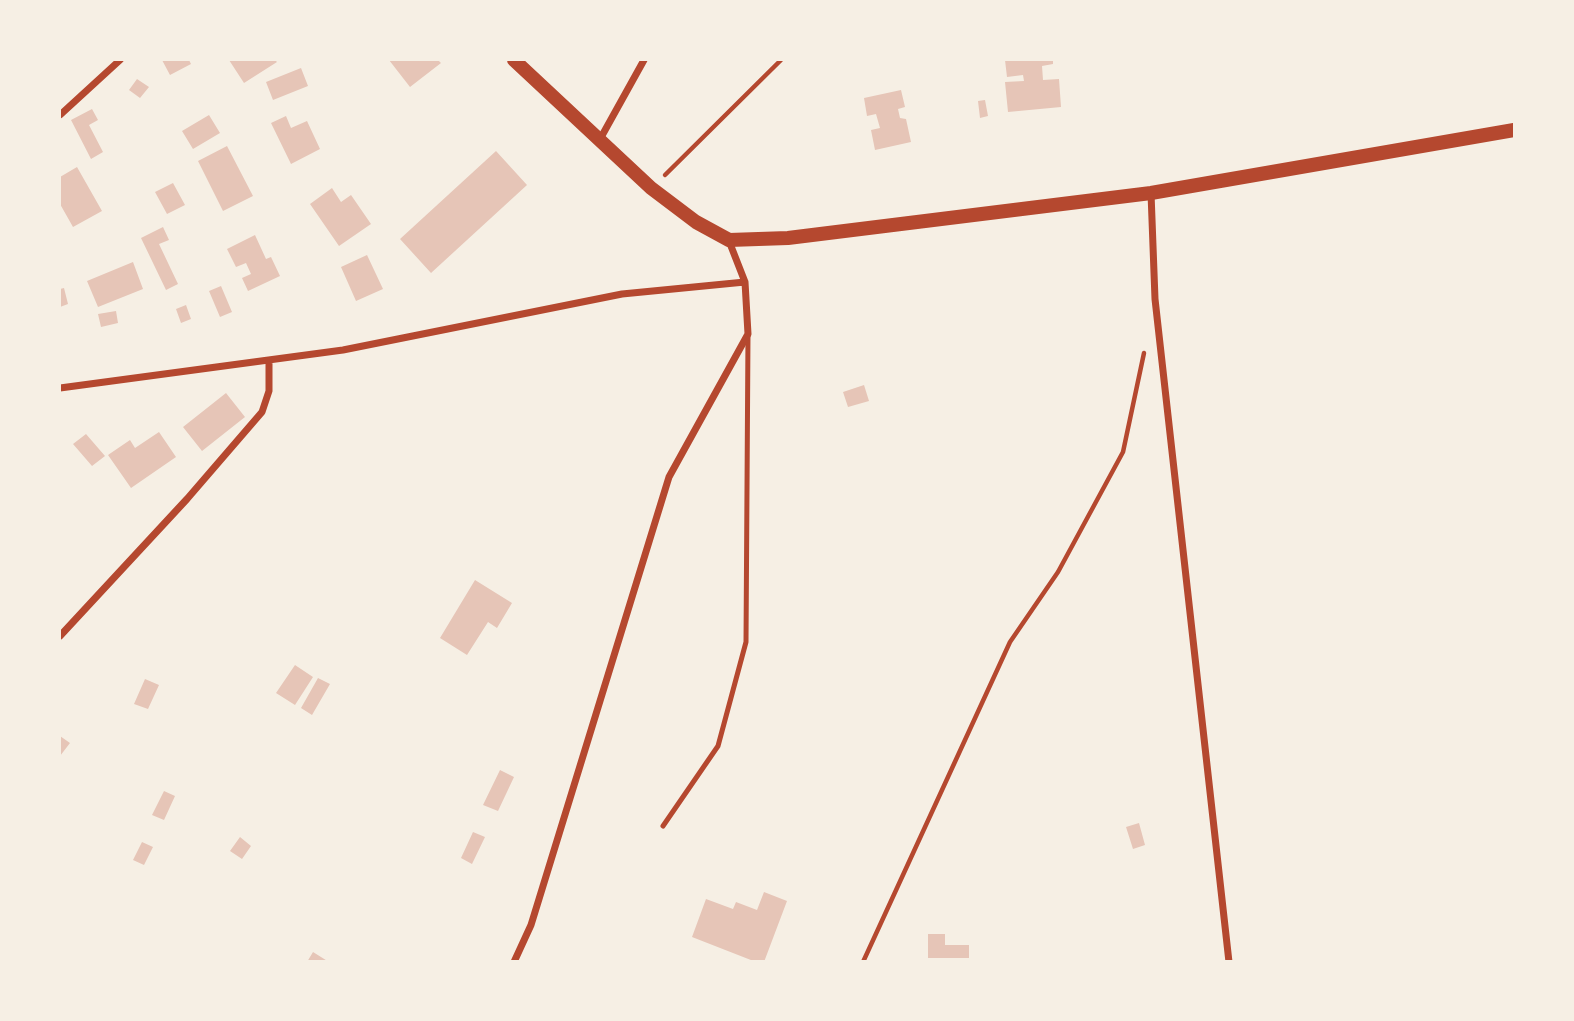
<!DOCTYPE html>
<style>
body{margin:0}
#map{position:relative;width:1574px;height:1021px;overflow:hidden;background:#f6efe4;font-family:Rubik,sans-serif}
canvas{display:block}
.frame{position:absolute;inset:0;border:61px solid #f6efe4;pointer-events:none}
</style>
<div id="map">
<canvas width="1574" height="1021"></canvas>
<div class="frame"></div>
</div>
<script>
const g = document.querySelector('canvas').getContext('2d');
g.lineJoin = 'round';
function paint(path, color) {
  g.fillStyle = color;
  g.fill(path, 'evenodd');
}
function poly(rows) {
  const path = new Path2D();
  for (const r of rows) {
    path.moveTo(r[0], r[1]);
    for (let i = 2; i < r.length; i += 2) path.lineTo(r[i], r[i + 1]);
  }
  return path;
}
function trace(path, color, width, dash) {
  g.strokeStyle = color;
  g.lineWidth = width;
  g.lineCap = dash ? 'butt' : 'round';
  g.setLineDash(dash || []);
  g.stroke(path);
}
paint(poly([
 [162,60,189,60,191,64,170,75],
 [229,60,275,60,277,62,244,83],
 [389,60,438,60,441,63,410,87],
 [1005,60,1053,60,1053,64,1042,66,1043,80,1059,79,1061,107,1008,112,1005,82,1024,81,1023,75,1007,77],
 [301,68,308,86,273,100,266,82],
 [137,79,149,87,140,98,129,90],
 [901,90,905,107,898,109,900,118,906,119,911,142,875,150,871,130,880,128,876,114,867,116,864,98],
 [985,100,988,116,980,118,978,101],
 [92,109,98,120,89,125,103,152,91,159,71,120],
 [209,115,220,133,193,149,182,131],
 [286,116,291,128,307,121,320,149,291,164,271,123],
 [227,146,253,196,223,211,198,161],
 [496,151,527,185,431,273,400,239],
 [77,167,102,211,73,227,60,204,60,177],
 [173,183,185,205,167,214,155,192],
 [332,188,341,202,351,195,371,224,339,246,310,204],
 [163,227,169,240,159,244,178,284,166,290,141,238],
 [255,235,266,259,271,257,280,276,248,291,242,278,251,274,246,263,236,267,227,249],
 [367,255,383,289,356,301,341,267],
 [133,262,143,289,98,307,87,281],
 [221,286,232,312,220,317,209,291],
 [64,288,68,304,60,307,60,289],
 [186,305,191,319,181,323,176,309],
 [116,311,118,323,101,327,98,314],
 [864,385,869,401,848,407,843,392],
 [226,393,245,417,202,451,183,427],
 [159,432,176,457,131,488,108,455,130,440,135,448],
 [86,434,105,456,92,466,73,444],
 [475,580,512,603,497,628,488,622,467,655,440,638],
 [295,665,313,677,295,705,276,693],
 [318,678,330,684,312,715,301,708],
 [145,679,159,685,148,709,134,704],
 [60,736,70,743,60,756],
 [500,770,514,777,498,811,483,805],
 [164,791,175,796,164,820,152,815],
 [1139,823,1145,845,1133,849,1126,827],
 [473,832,485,837,472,864,461,858],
 [240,837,251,846,242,859,230,851],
 [142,842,153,847,144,865,133,860],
 [764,892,787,901,764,962,756,962,692,937,706,899,733,909,736,902,757,910],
 [928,934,945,934,945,945,969,945,969,958,928,958],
 [313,952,329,962,307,962]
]), '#e6c5b7');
trace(poly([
 [665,175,781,60],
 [863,962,1010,642,1058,572,1123,452,1144,353]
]), '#b5482f', 4.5);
trace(poly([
 [663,826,718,746,746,642,748,334]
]), '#b5482f', 5);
trace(poly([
 [60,115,120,60],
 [599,141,644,60],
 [1151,193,1155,299,1229,962],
 [60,388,343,350,622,294,745,282],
 [60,636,187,499,262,412,269,391,269,360],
 [514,962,531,925,669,477,748,334,745,282,729,241]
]), '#b5482f', 7);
trace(poly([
 [514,60,651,188,696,222,729,240,788,238,1151,193,1514,130]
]), '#b5482f', 14);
</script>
